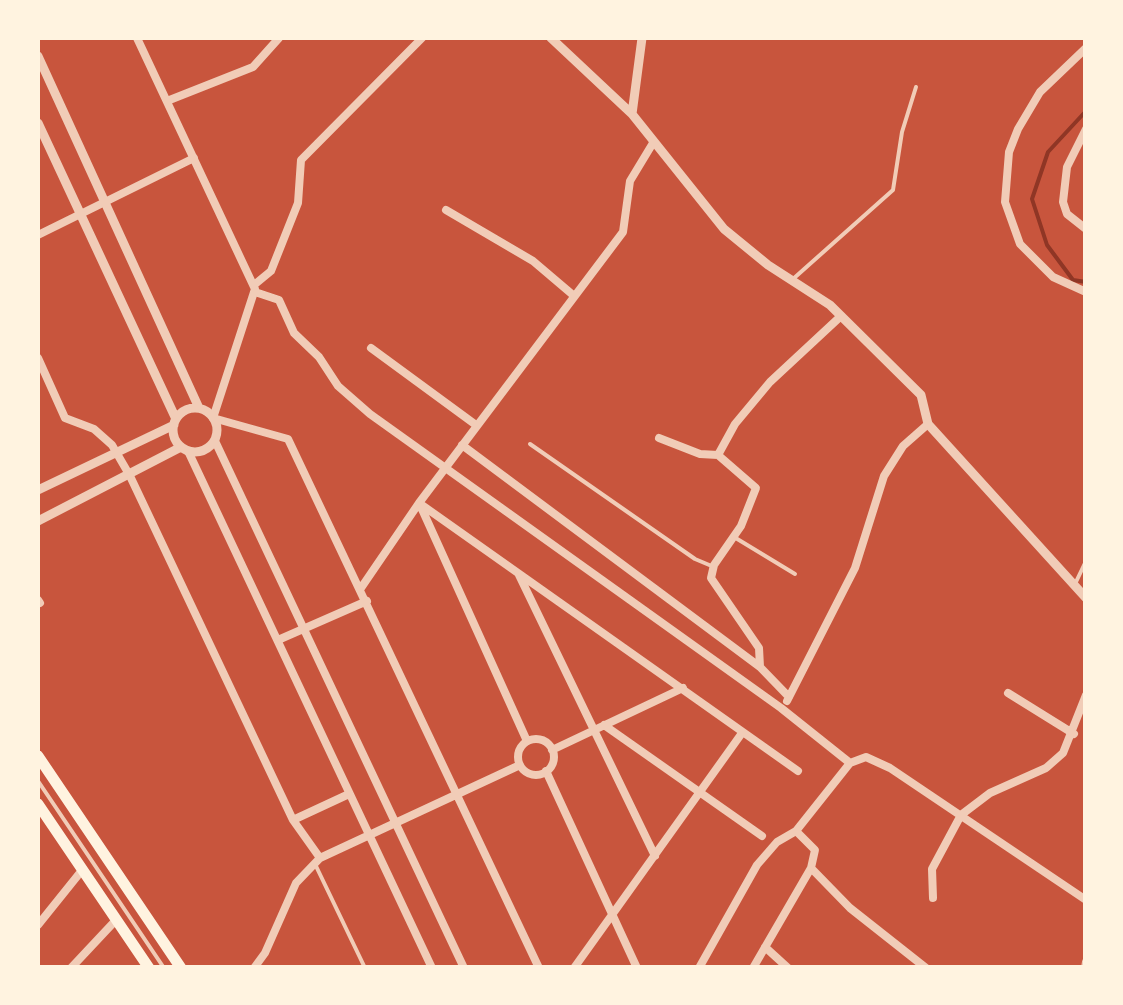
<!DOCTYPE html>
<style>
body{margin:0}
#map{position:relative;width:1123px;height:1005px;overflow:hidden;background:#c8553d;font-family:"Alegreya Sans",sans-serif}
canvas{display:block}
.frame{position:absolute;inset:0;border:40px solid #fff3e0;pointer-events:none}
</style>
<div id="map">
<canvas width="1123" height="1005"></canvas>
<div class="frame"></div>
</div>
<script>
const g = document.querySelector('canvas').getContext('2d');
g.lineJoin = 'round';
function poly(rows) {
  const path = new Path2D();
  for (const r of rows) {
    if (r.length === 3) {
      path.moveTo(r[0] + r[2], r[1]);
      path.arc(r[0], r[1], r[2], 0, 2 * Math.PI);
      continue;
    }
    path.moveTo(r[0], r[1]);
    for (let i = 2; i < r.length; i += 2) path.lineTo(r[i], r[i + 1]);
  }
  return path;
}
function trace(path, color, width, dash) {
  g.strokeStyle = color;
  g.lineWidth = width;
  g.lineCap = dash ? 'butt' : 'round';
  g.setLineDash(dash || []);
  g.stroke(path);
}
trace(poly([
 [1086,111,1048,152,1032,199,1047,245,1073,280,1086,282]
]), '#8f3625', 4);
trace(poly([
 [793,279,893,190,902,132,916,87],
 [530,444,695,559,714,567],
 [734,537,795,574],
 [1075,584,1086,561],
 [38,781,164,968],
 [315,864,365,968]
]), '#f1ccb7', 4);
trace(poly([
 [137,38,255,289,213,418,288,439,539,968],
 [1086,48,1040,92,1018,129,1009,152,1005,202,1020,244,1053,277,1086,292],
 [167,101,253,67,279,38],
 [1086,129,1067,167,1063,202,1067,214,1086,229],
 [446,210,533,261,573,295],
 [38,235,194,158],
 [254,285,271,271,298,203,301,160,422,38],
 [255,292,279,300,294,333,319,357,338,386,370,414,781,708,850,763],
 [371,348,476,425],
 [38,358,65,418,94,429,112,445,130,476,293,820,320,858,520,765],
 [659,438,700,454,718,455],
 [215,441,464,968],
 [462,445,760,667],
 [188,451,432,968],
 [419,503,798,771],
 [421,507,527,741],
 [519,575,655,856],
 [361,588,419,503,623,232,630,181,653,143],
 [38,600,40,603],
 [278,640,367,601],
 [1008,693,1074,734],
 [789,697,760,667,759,648,711,578,714,565,741,526,756,488,718,455,735,424,770,382,841,316],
 [787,701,855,568,884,476,903,446,928,424],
 [604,725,762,836],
 [536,757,18],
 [552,750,683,688],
 [546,771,637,968],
 [293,820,349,794],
 [811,868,850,908,926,968],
 [933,898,932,869,961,815,990,793,1046,768,1063,753,1086,695],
 [38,925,83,869],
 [765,947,788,968],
 [71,968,116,920],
 [254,968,265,953,296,883,320,858],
 [574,968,742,733],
 [699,968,757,865,777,842,796,831],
 [753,968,811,868,815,850,796,831,850,763,866,757,890,768,1086,900],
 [1085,968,1086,962]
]), '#f1ccb7', 8);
trace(poly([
 [551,38,632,114,724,229,768,265,830,305,921,395,928,424,1086,598],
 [38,56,199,408],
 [632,114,642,38],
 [38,123,176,419],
 [195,430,22],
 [38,490,174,425],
 [38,521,181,447]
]), '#f1ccb7', 9);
trace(poly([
 [38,756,181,968],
 [38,804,149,968]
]), '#fff3e0', 11);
</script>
